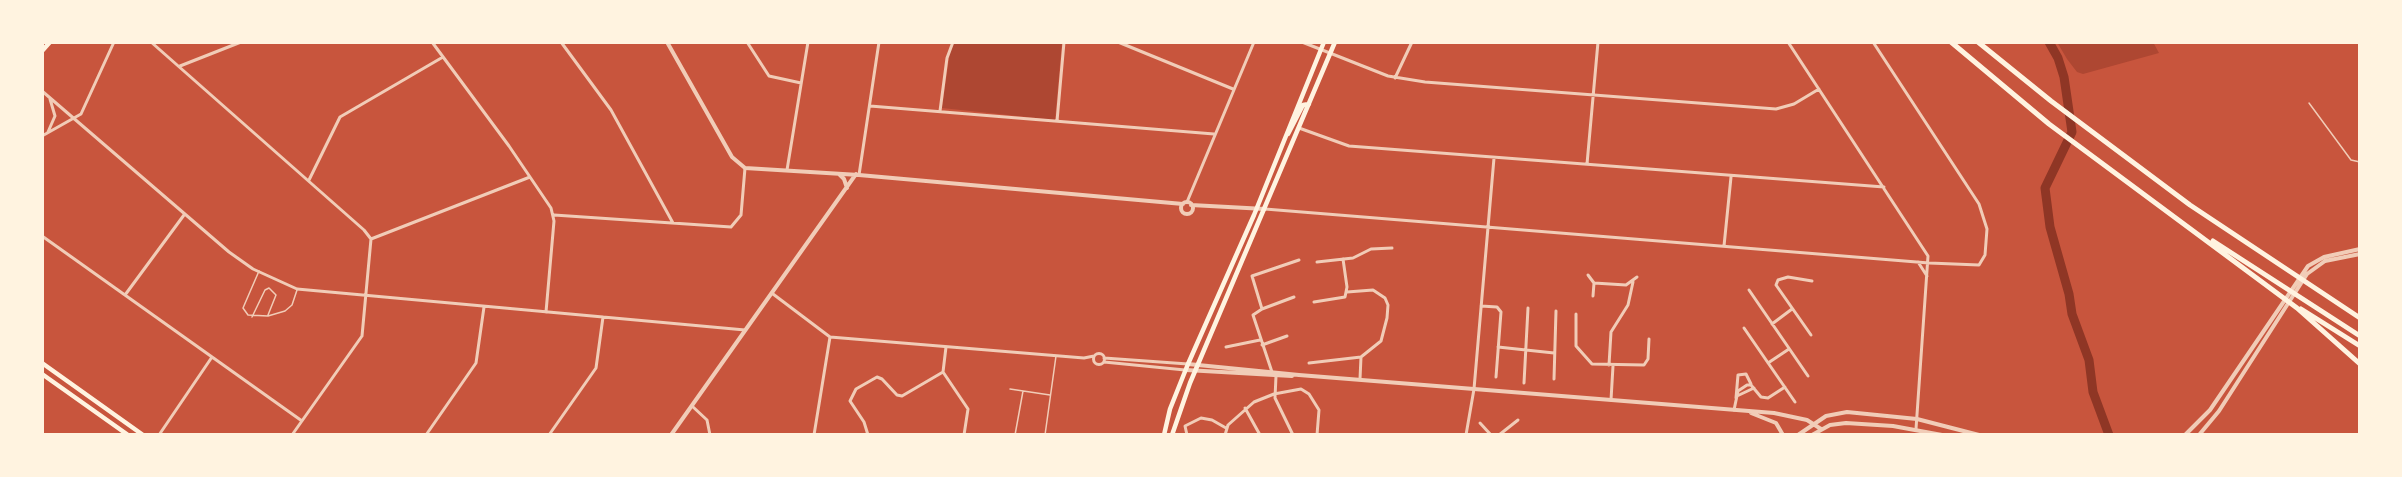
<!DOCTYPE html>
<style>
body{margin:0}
#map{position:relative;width:2402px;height:477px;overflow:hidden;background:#c8553d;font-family:"Asap Condensed",sans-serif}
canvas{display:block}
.frame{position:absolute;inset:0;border:44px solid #fff3e0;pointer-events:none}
</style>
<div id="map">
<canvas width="2402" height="477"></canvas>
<div class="frame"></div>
</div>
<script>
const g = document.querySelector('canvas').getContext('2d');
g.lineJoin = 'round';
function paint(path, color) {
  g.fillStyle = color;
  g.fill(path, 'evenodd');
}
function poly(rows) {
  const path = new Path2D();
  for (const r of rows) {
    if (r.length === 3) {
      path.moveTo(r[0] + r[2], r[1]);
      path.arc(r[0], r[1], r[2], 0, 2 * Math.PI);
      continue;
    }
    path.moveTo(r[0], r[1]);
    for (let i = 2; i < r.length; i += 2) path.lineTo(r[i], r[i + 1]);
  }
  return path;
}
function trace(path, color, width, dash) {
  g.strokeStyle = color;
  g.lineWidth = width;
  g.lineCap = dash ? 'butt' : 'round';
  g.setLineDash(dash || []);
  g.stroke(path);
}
paint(poly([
 [954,42,1062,42,1055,120,942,108,950,52],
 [2057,42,2153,42,2159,53,2083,74,2077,72,2067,59]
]), '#ae4732');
trace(poly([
 [2049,42,2058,58,2064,77,2072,132,2045,188,2050,227,2069,294,2072,314,2089,360,2093,392,2109,435]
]), '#8f3625', 9);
trace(poly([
 [2309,103,2351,160,2360,162],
 [259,271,243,308,248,315,268,316,285,311,292,305,297,290],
 [252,317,265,290,269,288,276,295,268,315],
 [1010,389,1050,395],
 [1015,435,1023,391],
 [1045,435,1056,356]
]), '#f1ccb7', 1.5);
trace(poly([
 [151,42,364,230,371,239,362,336,292,435],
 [432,42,509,146,551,208,554,221,546,312],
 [561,42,611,110,673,223],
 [747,42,769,76,801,83],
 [1118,42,1233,89],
 [1302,42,1388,76,1425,82,1776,109,1794,104,1819,89],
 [1788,42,1928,256,1916,429],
 [180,66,241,42],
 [1395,78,1412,42],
 [42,91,229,252,253,269,297,289,745,330],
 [870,106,1214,134],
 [940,111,947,58,953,42],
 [1057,121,1064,42],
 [1299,128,1349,146,1884,187],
 [48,132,55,116,50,99],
 [42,136,81,114,114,42],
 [1587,164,1598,42],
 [787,170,808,42],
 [859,175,879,42],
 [309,180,340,117,443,57],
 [1187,202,1254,42],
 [1265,209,1929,263,1979,265,1985,255,1987,229,1979,204,1873,42],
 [554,215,731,227,741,215,745,168],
 [42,236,302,421],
 [371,239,530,177],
 [1724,246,1731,177],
 [1317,262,1353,258,1371,249,1392,248],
 [1918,262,1927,276],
 [1588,275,1594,283,1626,285,1637,277],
 [1749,290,1808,376],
 [773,294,830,337,814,435],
 [125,295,184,215],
 [1593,296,1594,283],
 [1314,302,1345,297,1347,287,1343,259],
 [1481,306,1497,307,1501,312,1496,377],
 [1262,309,1252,276,1299,260],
 [1576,314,1576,346,1592,364,1644,365,1648,359,1649,339],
 [1772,324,1792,309],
 [1744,328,1795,402],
 [1811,335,1776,285,1778,280,1788,277,1812,281],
 [830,337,1084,358,1094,356],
 [1262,345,1287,336],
 [946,347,943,372,968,409,964,435],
 [1226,347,1260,340],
 [1498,347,1554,353],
 [1099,359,5.5],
 [42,354,42,357],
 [1104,358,1188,364],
 [1104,362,1185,370],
 [1309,363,1361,357,1381,341,1387,318,1388,305,1385,298,1373,290,1347,292],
 [1768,363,1789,349],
 [1609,365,1611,332,1628,305,1633,282],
 [1272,372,1253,315,1262,309,1294,297],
 [1276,376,1275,398,1293,435],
 [1360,379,1361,357],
 [1554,379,1556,311],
 [1524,383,1528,308],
 [1737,396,1754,388],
 [1736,398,1738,375,1746,374,1751,384],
 [1611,400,1613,366],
 [692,406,707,420,710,435],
 [1245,408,1260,435],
 [1734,410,1738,391,1747,385,1751,385,1761,397,1768,398,1785,387],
 [1480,423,1491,435],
 [159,435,212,357],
 [426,435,476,363,484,307],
 [549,435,596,368,603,317],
 [868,435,864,422,850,401,856,389,877,377,882,379,897,395,902,396,943,372],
 [1187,435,1185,426,1201,418,1212,420,1226,428],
 [1225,435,1228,425,1254,402,1274,394,1301,389,1309,394,1319,410,1317,435],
 [1466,435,1474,389,1494,158],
 [1499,435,1518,420]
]), '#f1ccb7', 3);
trace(poly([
 [667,42,732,157,745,168,859,175,1183,204],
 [839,174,844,179,847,188],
 [1187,208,6],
 [1191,205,1265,209],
 [1188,364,1299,375,1774,413,1807,420,1821,429],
 [1186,370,1292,376],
 [1751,413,1776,423,1783,435],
 [671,435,856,174],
 [1798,435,1826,416,1847,412,1917,419,1979,435],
 [1812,435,1830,425,1846,423,1893,426,1942,435],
 [2185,435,2210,410,2308,266,2324,257,2360,249],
 [2199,435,2219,411,2307,274,2325,261,2360,254]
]), '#f1ccb7', 4);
trace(poly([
 [1288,134,1303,105,1309,104],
 [42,363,143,435],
 [42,374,128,435],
 [1164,435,1170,409,1188,364,1254,215,1324,42],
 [1172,435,1190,383,1335,42]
]), '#fff3e0', 4.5);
trace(poly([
 [42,51,50,42]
]), '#fff3e0', 4.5);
trace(poly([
 [1951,42,2049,124,2297,308,2360,364],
 [1978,42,2051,101,2190,205,2360,318],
 [2213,241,2360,336],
 [2301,309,2360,346]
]), '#fff3e0', 5);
</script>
